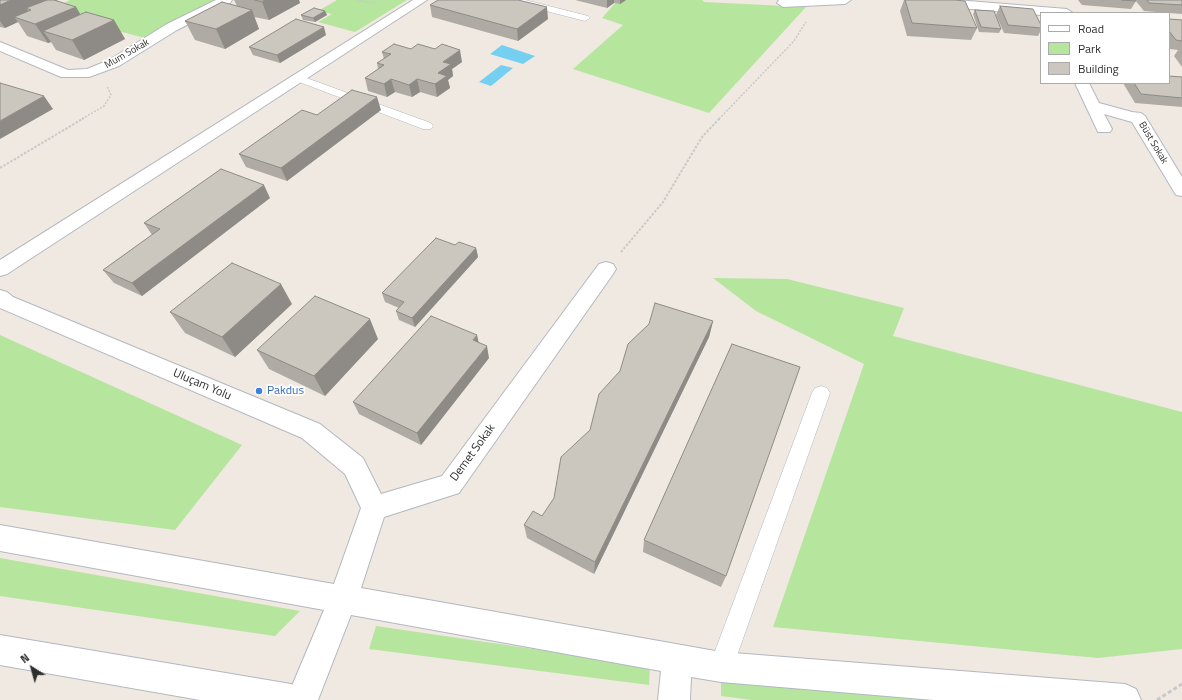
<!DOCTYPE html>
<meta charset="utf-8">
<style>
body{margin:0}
#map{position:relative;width:1182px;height:700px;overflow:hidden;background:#efe9e1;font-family:"Titillium Web",sans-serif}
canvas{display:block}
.legend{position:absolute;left:1040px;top:12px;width:130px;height:72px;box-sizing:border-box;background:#fff;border:1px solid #ababab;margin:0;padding:5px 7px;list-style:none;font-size:12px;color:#2e2e2e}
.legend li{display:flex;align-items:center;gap:8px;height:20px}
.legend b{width:20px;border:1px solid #ababab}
.north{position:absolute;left:12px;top:648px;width:40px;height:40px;-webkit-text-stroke:3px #fff;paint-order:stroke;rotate:323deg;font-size:11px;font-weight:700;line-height:16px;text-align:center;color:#2e2e2e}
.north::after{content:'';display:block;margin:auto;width:14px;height:18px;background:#2e2e2e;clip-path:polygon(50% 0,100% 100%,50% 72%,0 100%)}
</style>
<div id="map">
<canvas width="1182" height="700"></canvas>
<ul class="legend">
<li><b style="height:5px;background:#fff"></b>Road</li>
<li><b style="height:11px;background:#b6e59e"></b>Park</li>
<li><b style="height:11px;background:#cbc7bf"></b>Building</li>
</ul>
<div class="north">N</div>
</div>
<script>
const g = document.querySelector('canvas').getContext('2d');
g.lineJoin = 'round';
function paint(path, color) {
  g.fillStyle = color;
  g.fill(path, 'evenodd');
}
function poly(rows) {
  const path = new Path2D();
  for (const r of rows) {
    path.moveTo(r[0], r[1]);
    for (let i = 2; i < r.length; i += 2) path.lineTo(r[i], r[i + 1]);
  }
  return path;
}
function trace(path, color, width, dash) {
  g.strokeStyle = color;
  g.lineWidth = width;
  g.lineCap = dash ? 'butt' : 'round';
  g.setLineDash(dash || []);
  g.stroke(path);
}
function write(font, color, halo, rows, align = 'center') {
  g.font = font + ' "Titillium Web",sans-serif';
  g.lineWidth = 3.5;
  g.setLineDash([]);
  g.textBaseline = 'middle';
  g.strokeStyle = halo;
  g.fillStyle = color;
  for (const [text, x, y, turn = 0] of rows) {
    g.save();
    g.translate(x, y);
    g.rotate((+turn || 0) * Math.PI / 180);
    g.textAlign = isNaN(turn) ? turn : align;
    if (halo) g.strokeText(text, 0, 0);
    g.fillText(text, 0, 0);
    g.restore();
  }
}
paint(poly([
 [70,0,217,0,145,38,45,12],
 [337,0,407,0,355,32,318,22,332,14,318,11],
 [618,0,702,0,704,2,806,7,709,113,573,69,623,25,602,18],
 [713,278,787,279,904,308,893,336,1182,412,1182,649,1098,658,773,627,864,364,756,311],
 [0,335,242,445,175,530,0,507],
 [0,558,300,611,275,636,0,596],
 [376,626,650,666,649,685,369,649],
 [721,672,953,700,752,700,721,696]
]), '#b6e59e');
paint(poly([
 [502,45,535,56,523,64,490,54],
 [501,65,513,68,491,86,479,82]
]), '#75cff0');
const service = poly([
 [509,0,525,0,588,16,590,18,585,21,511,2,509,0],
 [298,75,431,123,433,126,431,129,423,129,294,80,292,78,298,75],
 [821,386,827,388,830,393,733,667,729,675,721,679,713,675,709,667,812,393,815,388,821,386]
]);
const minor = poly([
 [216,0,232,0,230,3,177,30,119,66,89,77,61,77,0,51,0,42,68,70,87,69,109,60,167,24,216,0],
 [413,0,427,0,7,274,0,276,0,260,413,0],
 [779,0,851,0,845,4,783,7,777,3,779,0],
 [906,0,956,0,1067,9,1073,13,1041,13,1041,15,912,4,906,0],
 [1075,83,1089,83,1099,103,1132,112,1141,113,1145,116,1182,177,1182,196,1176,195,1132,122,1104,114,1112,129,1110,132,1098,132,1075,83],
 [606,262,613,264,616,269,613,274,459,493,384,517,361,588,721,652,1125,684,1136,689,1141,700,934,700,721,682,691,677,690,700,658,700,661,671,351,615,318,700,286,700,324,610,0,551,0,525,334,584,361,508,345,474,302,438,0,308,0,290,7,292,13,297,320,424,363,458,381,494,442,476,599,264,606,262]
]);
const secondary = poly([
 [0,635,291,684,302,689,307,700,200,700,0,665,0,635]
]);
trace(service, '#b4b7c1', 1);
trace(minor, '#b4b7c1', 2);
trace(secondary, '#b4b7c1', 2);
trace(poly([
 [357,0,375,4],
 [82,119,104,106,111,95,107,86],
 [719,119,794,41,806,22]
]), '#c9c9c9', 1.5, [2, 1.5]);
trace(poly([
 [0,168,84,118],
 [621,252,663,202,702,137,720,118]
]), '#c9c9c9', 2, [2.5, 1.5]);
trace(poly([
 [1157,700,1182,684]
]), '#c9c9c9', 3, [4, 2.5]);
paint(service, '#fff');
paint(minor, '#fff');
paint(secondary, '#fff');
paint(poly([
 [0,0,57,0,57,1,76,7,80,14,114,20,125,39,84,60,56,50,51,42,48,43,27,36,18,22,5,28,0,27],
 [234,0,299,0,300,3,269,20,254,17,259,29,225,49,195,40,185,21,237,6],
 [575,0,626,0,620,4,614,3,607,8],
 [904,0,954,0,977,28,971,40,907,36,900,11],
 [1078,0,1135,0,1136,1,1131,9,1082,5],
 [1135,0,1182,0,1182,14,1144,11],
 [430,5,548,19,518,41,432,17],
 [1000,6,1041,25,1041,30,1038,36,1004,33,996,15],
 [975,10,1001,29,999,33,979,32,973,14],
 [325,11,327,15,315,22,303,20,301,15],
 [1169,19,1182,20,1182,67,1174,56,1178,50,1170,49,1169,48],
 [326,35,280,63,253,55,249,47],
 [411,49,462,62,452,69,453,76,448,80,450,88,437,97,420,92,412,97,395,92,387,97,368,91,365,78,378,69,377,63,384,59,382,52],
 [1182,77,1182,107,1135,103,1123,83,1169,83],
 [381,110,287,181,246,167,239,154],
 [270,198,142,296,114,283,103,270,152,235,144,223],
 [455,245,476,248,478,257,415,327,399,320,396,311,399,308,385,302,382,293],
 [292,304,235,357,185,333,170,312],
 [713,321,709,337,594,574,527,538,524,525,542,516],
 [378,339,325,396,269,369,257,350],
 [489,358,421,445,359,414,353,402],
 [644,540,726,576,721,587,643,552]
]), '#afaba4');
paint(poly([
 [11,0,57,0,58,2,31,10,26,8,31,15,14,17,18,22,5,28,0,21,0,5],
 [265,0,299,0,300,3,269,20,262,2],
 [607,0,614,0,614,3,607,8],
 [620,0,626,0,620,4],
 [76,7,87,26,43,31,51,42,48,43,35,24],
 [547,7,548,19,518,41,517,29],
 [252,10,259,29,225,49,216,29],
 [325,11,327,15,315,22,313,18],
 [114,20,125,39,84,60,72,40],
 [324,27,326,35,280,63,277,55],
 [460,50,462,62,452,69,453,76,448,80,450,88,437,97,435,84,438,73,443,62],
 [391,79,395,92,387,97,384,84],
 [417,79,420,92,412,97,409,85],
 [44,96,53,109,0,139,0,121],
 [377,97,381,110,287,181,281,168],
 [264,185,270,198,142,296,132,283],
 [476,248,478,257,415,327,412,318],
 [281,284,292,304,235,357,222,337],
 [370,319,378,339,325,396,314,376],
 [713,321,709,337,594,574,595,562],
 [477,335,480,348,473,340],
 [487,346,489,358,421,445,417,433]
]), '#8e8b86');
const building = poly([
 [0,0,11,0,0,5,0,0],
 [47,0,54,0,76,7,35,24,14,17,31,10,26,8,47,0],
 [255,0,265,0,262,2,255,0],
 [438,0,518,0,547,7,517,29,430,5,438,0],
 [905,0,954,0,965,1,977,28,912,23,905,0],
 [1122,0,1135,0,1136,1,1122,0],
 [1147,0,1182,0,1182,5,1149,3,1147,0],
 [222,2,252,10,216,29,185,21,222,2],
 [1000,6,1033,9,1041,25,1041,28,1008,25,1000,6],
 [314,8,325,11,313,18,301,15,314,8],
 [975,10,994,11,1001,29,981,27,975,10],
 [86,12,114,20,72,40,43,31,86,12],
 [296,19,324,27,277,55,249,47,296,19],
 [1169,19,1182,20,1182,41,1176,40,1169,31,1169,19],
 [394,44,411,49,418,44,435,49,442,44,460,50,443,62,451,64,438,73,447,76,435,84,417,79,409,85,391,79,384,84,365,78,384,65,377,63,391,54,382,52,394,44],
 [1169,76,1182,77,1182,98,1141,94,1134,83,1169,83,1169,76],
 [0,83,44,96,0,121,0,83],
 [352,90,377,97,281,168,239,154,302,110,317,115,352,90],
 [221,169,264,185,132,283,103,270,160,229,144,223,221,169],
 [436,238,455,245,459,242,476,248,412,318,396,311,404,302,382,293,436,238],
 [232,263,281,284,222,337,170,312,232,263],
 [315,296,370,319,314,376,257,350,315,296],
 [655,303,713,321,595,562,524,525,533,511,542,516,554,498,561,457,590,430,599,394,620,371,628,344,649,324,655,303],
 [431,316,477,335,473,340,487,346,417,433,353,402,431,316],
 [732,344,800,367,726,576,644,540,732,344]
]);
paint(building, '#cbc7bf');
trace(building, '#8e8b86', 1);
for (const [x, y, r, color] of [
 [259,391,4,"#3f7fe0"]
]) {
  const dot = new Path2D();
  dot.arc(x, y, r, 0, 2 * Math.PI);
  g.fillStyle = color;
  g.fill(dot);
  trace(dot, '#fff', 1.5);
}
write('10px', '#2e2e2e', '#fff', [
 ["Mum Sokak",127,54,-30],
 ["Büst Sokak",1153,143,59]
]);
write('12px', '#2e2e2e', '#fff', [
 ["Uluçam Yolu",202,385,23],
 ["Demet Sokak",473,453,-54]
]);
write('12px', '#366cbe', '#fff', [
 ["Pakdus",267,391]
], 'left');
</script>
